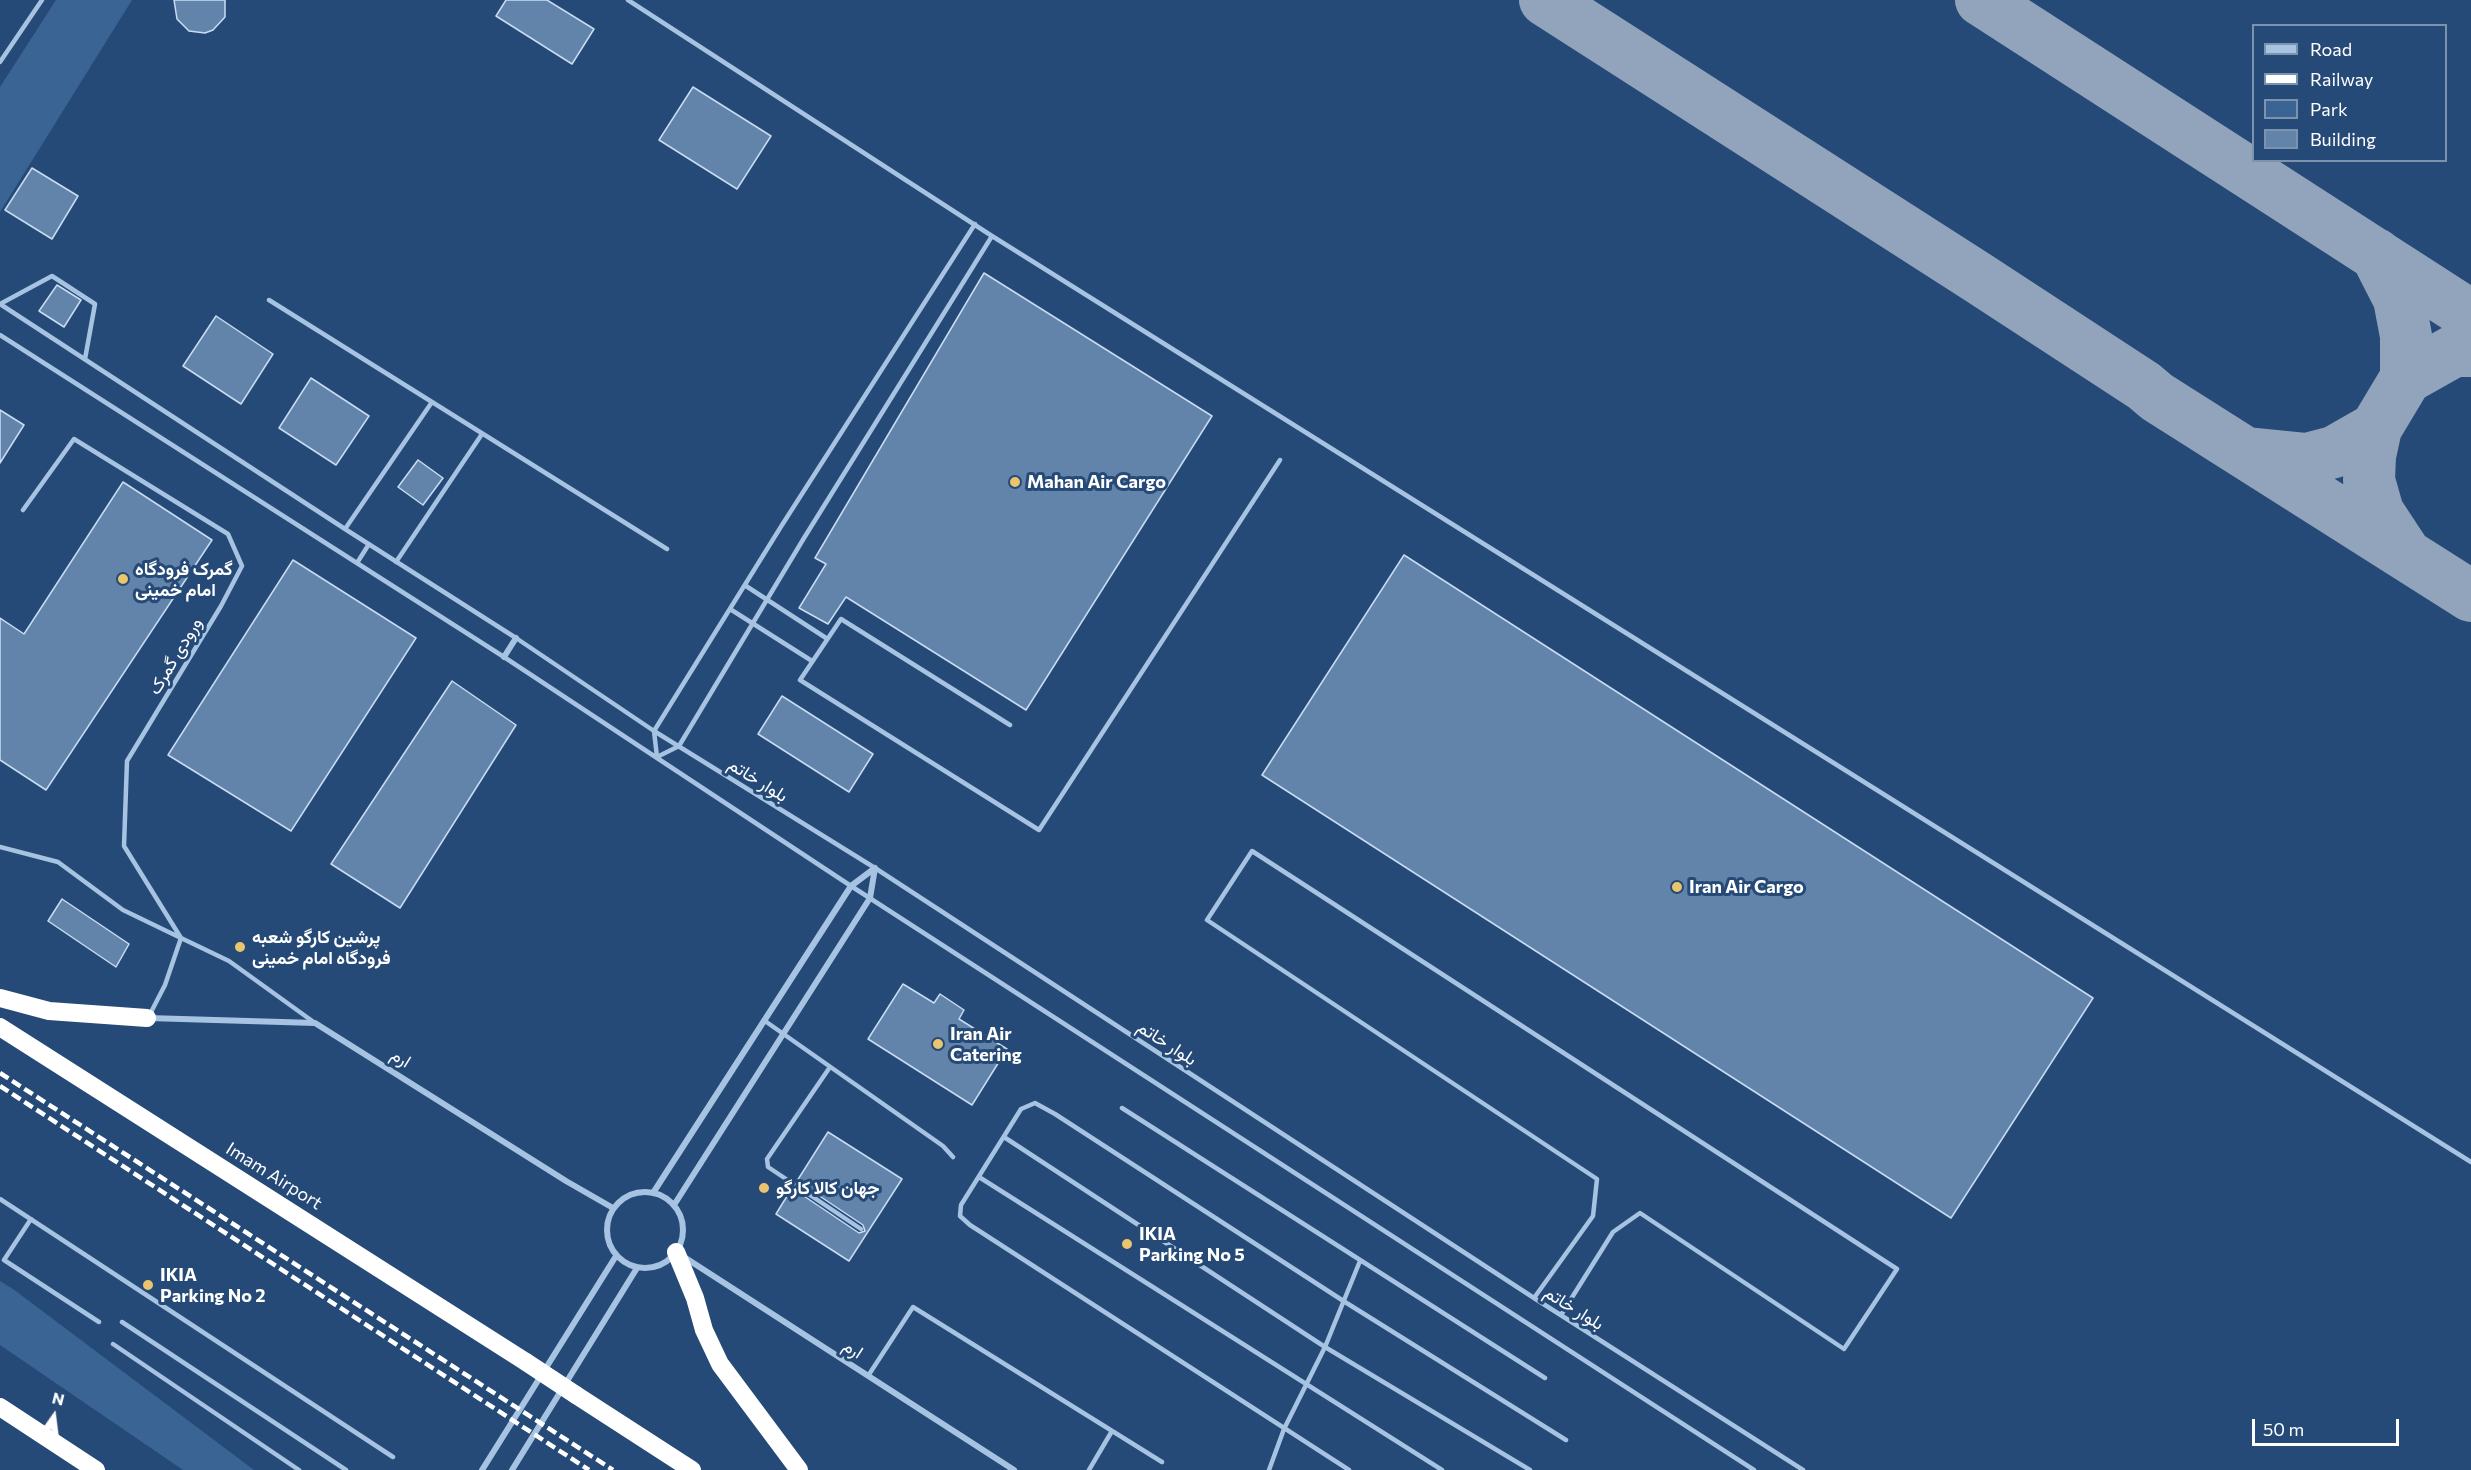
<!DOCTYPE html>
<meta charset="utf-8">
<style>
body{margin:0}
#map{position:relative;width:2471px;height:1470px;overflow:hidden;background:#264a77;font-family:Commissioner,sans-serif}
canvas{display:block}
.legend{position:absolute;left:2252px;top:24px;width:195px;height:138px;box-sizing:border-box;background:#264a77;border:2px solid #7d92ad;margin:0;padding:8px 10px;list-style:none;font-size:18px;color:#fff}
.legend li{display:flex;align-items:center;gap:12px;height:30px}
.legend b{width:30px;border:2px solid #7d92ad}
.north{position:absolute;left:24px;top:1386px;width:60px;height:60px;-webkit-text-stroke:4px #264a77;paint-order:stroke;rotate:14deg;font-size:16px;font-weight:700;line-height:24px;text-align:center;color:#fff}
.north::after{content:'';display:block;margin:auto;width:21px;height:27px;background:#fff;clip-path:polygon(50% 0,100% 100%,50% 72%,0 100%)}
.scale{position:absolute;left:2252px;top:1419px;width:147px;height:27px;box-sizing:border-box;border:3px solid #fff;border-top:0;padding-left:8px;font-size:18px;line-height:21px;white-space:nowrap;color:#fff;-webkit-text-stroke:4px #264a77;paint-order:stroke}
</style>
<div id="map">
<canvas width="2471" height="1470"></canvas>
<ul class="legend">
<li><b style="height:8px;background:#a7c3e2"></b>Road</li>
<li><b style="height:8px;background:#fff"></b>Railway</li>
<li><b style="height:16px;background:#3a6494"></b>Park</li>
<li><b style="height:16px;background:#6284ab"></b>Building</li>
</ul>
<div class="north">N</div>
<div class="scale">50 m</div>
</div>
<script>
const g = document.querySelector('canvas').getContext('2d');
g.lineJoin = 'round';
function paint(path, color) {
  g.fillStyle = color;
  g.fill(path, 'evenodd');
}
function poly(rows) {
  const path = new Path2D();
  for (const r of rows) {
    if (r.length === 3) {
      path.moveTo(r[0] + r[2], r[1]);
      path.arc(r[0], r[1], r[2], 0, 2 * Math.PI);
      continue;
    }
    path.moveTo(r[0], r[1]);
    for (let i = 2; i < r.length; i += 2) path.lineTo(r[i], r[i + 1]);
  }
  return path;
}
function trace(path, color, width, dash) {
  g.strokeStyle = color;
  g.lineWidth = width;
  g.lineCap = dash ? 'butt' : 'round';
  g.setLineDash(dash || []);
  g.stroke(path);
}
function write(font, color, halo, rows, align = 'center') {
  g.font = font + ' Commissioner,Vazirmatn,sans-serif';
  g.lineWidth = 6;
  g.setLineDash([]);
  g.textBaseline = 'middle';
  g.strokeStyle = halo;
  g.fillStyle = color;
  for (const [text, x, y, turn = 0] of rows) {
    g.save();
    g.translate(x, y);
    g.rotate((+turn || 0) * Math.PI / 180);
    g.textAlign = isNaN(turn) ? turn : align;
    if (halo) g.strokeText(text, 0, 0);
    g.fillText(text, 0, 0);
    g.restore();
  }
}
paint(poly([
 [56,0,132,0,0,212,0,87],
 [0,1281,13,1289,254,1470,183,1470,0,1345]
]), '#3a6494');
trace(poly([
 [1545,0,1977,277,2144,386,2157,397,2471,596],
 [1981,0,2471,316],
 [2376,254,2399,299,2406,336,2406,378],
 [2247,453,2307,459,2334,452,2376,428],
 [2405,553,2378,512,2369,480,2370,456,2376,428,2406,378,2454,351,2471,351]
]), '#92a4bb', 52);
const building = poly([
 [174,0,225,0,225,17,213,30,205,33,189,31,177,19,174,0],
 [506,0,547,0,594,29,572,64,496,16,506,0],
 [693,87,771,136,737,189,659,140,693,87],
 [32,168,78,196,52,239,5,210,32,168],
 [984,273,1212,416,1026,710,846,597,828,624,799,608,826,564,815,558,984,273],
 [57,285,81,300,64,327,39,311,57,285],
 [216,316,273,354,241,404,183,366,216,316],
 [311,378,369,416,336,465,279,428,311,378],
 [0,410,24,425,0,463,0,410],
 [418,460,443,478,423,505,398,487,418,460],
 [123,482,212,540,46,790,0,760,0,618,24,634,123,482],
 [1404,555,2093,998,1951,1218,1262,775,1404,555],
 [293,560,416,638,291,831,168,755,293,560],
 [452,681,516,725,400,908,331,864,452,681],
 [782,696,873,754,849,792,758,734,782,696],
 [62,899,129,944,116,967,48,921,62,899],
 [903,984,934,1003,940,994,964,1010,959,1019,1007,1049,972,1105,868,1039,903,984],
 [828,1132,902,1179,849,1261,776,1214,792,1188,859,1233,865,1231,863,1225,797,1181,828,1132]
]);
paint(building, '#6284ab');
trace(building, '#c9dcf2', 1.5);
trace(poly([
 [628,0,992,236,2471,1162],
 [0,62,42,0],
 [975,224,782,525,654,731,657,757,679,746,804,538,992,236],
 [269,300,667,549],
 [0,304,345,529,516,638,654,731,875,868,1534,1298,1803,1470],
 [0,304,52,276,95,304,85,359],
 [0,335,504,657,851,886,1754,1470],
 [23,510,74,439,228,534,242,566,221,606,127,761,124,846,181,938],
 [345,529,432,402],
 [396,562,482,434],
 [357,563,369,544],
 [746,586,826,638],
 [730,609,812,661],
 [1010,725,841,619,800,680,1039,830,1280,460],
 [0,847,58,862,123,910,181,938],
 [149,1016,165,985,181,938,229,961,315,1023],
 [765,1021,943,1146,953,1157],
 [830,1067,767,1159,768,1167,861,1229],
 [1122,1108,1545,1378],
 [1004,1137,1325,1347,1530,1470],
 [979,1177,1442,1470],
 [0,1199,393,1457],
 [31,1219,4,1260,99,1322],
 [1534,1298,1593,1216,1597,1179,1207,920,1252,851,1897,1269,1844,1349,1640,1213,1613,1232,1561,1315],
 [122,1322,346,1470],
 [113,1344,299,1470],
 [868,1376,913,1307,1162,1462],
 [1089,1470,1112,1431],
 [1269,1470,1284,1429,1325,1347,1360,1261],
 [1349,1470,970,1225,960,1216,961,1205,1021,1109,1035,1103,1055,1114,1345,1302,1566,1440]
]), '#a7c3e2', 4.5);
trace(poly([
 [504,657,516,638],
 [148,1018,315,1023,566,1181,613,1208],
 [645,1230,38],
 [653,1193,851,886,875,868,870,898,674,1205],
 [684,1257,1014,1470],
 [482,1470,616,1256],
 [512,1470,637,1268]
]), '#a7c3e2', 6);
trace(poly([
 [0,998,49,1011,147,1018],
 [0,1027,526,1362],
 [676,1252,695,1298,704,1330,720,1364,799,1470],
 [576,1395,692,1470],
 [0,1407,96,1470]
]), '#fff', 18);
trace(poly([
 [0,1073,613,1470],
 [0,1086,589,1470]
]), '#fff', 4.5, [10, 4.5]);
trace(poly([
 [526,1362,576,1395]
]), '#fff', 18);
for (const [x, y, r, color] of [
 [1015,482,6,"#ebc56d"],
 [123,579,6,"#ebc56d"],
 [1677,887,6,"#ebc56d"],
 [240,947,6,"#ebc56d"],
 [938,1044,6,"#ebc56d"],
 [764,1188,6,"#ebc56d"],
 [1127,1244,6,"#ebc56d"],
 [148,1285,6,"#ebc56d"]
]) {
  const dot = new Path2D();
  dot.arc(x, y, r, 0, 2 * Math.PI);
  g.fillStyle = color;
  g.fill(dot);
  trace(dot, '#264a77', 2);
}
write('bold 18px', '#fff', '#264a77', [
 ["Mahan Air Cargo",1027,482],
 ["گمرک فرودگاه",135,569],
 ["امام خمینی",135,590],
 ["Iran Air Cargo",1689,887],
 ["پرشین کارگو شعبه",252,937],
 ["فرودگاه امام خمینی",252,958],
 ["Iran Air",950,1034],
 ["Catering",950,1055],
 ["جهان کالا کارگو",776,1188],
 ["IKIA",1139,1234],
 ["Parking No 5",1139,1255],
 ["IKIA",160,1275],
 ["Parking No 2",160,1296]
], 'left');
write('18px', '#fff', '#264a77', [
 ["ورودی گمرک",175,656,-59],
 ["بلوار خاتم",758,780,32],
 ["بلوار خاتم",1167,1043,33],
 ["ارم",401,1058,32],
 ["Imam Airport",274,1176,32],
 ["بلوار خاتم",1574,1308,32],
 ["ارم",853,1349,33]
]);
</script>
